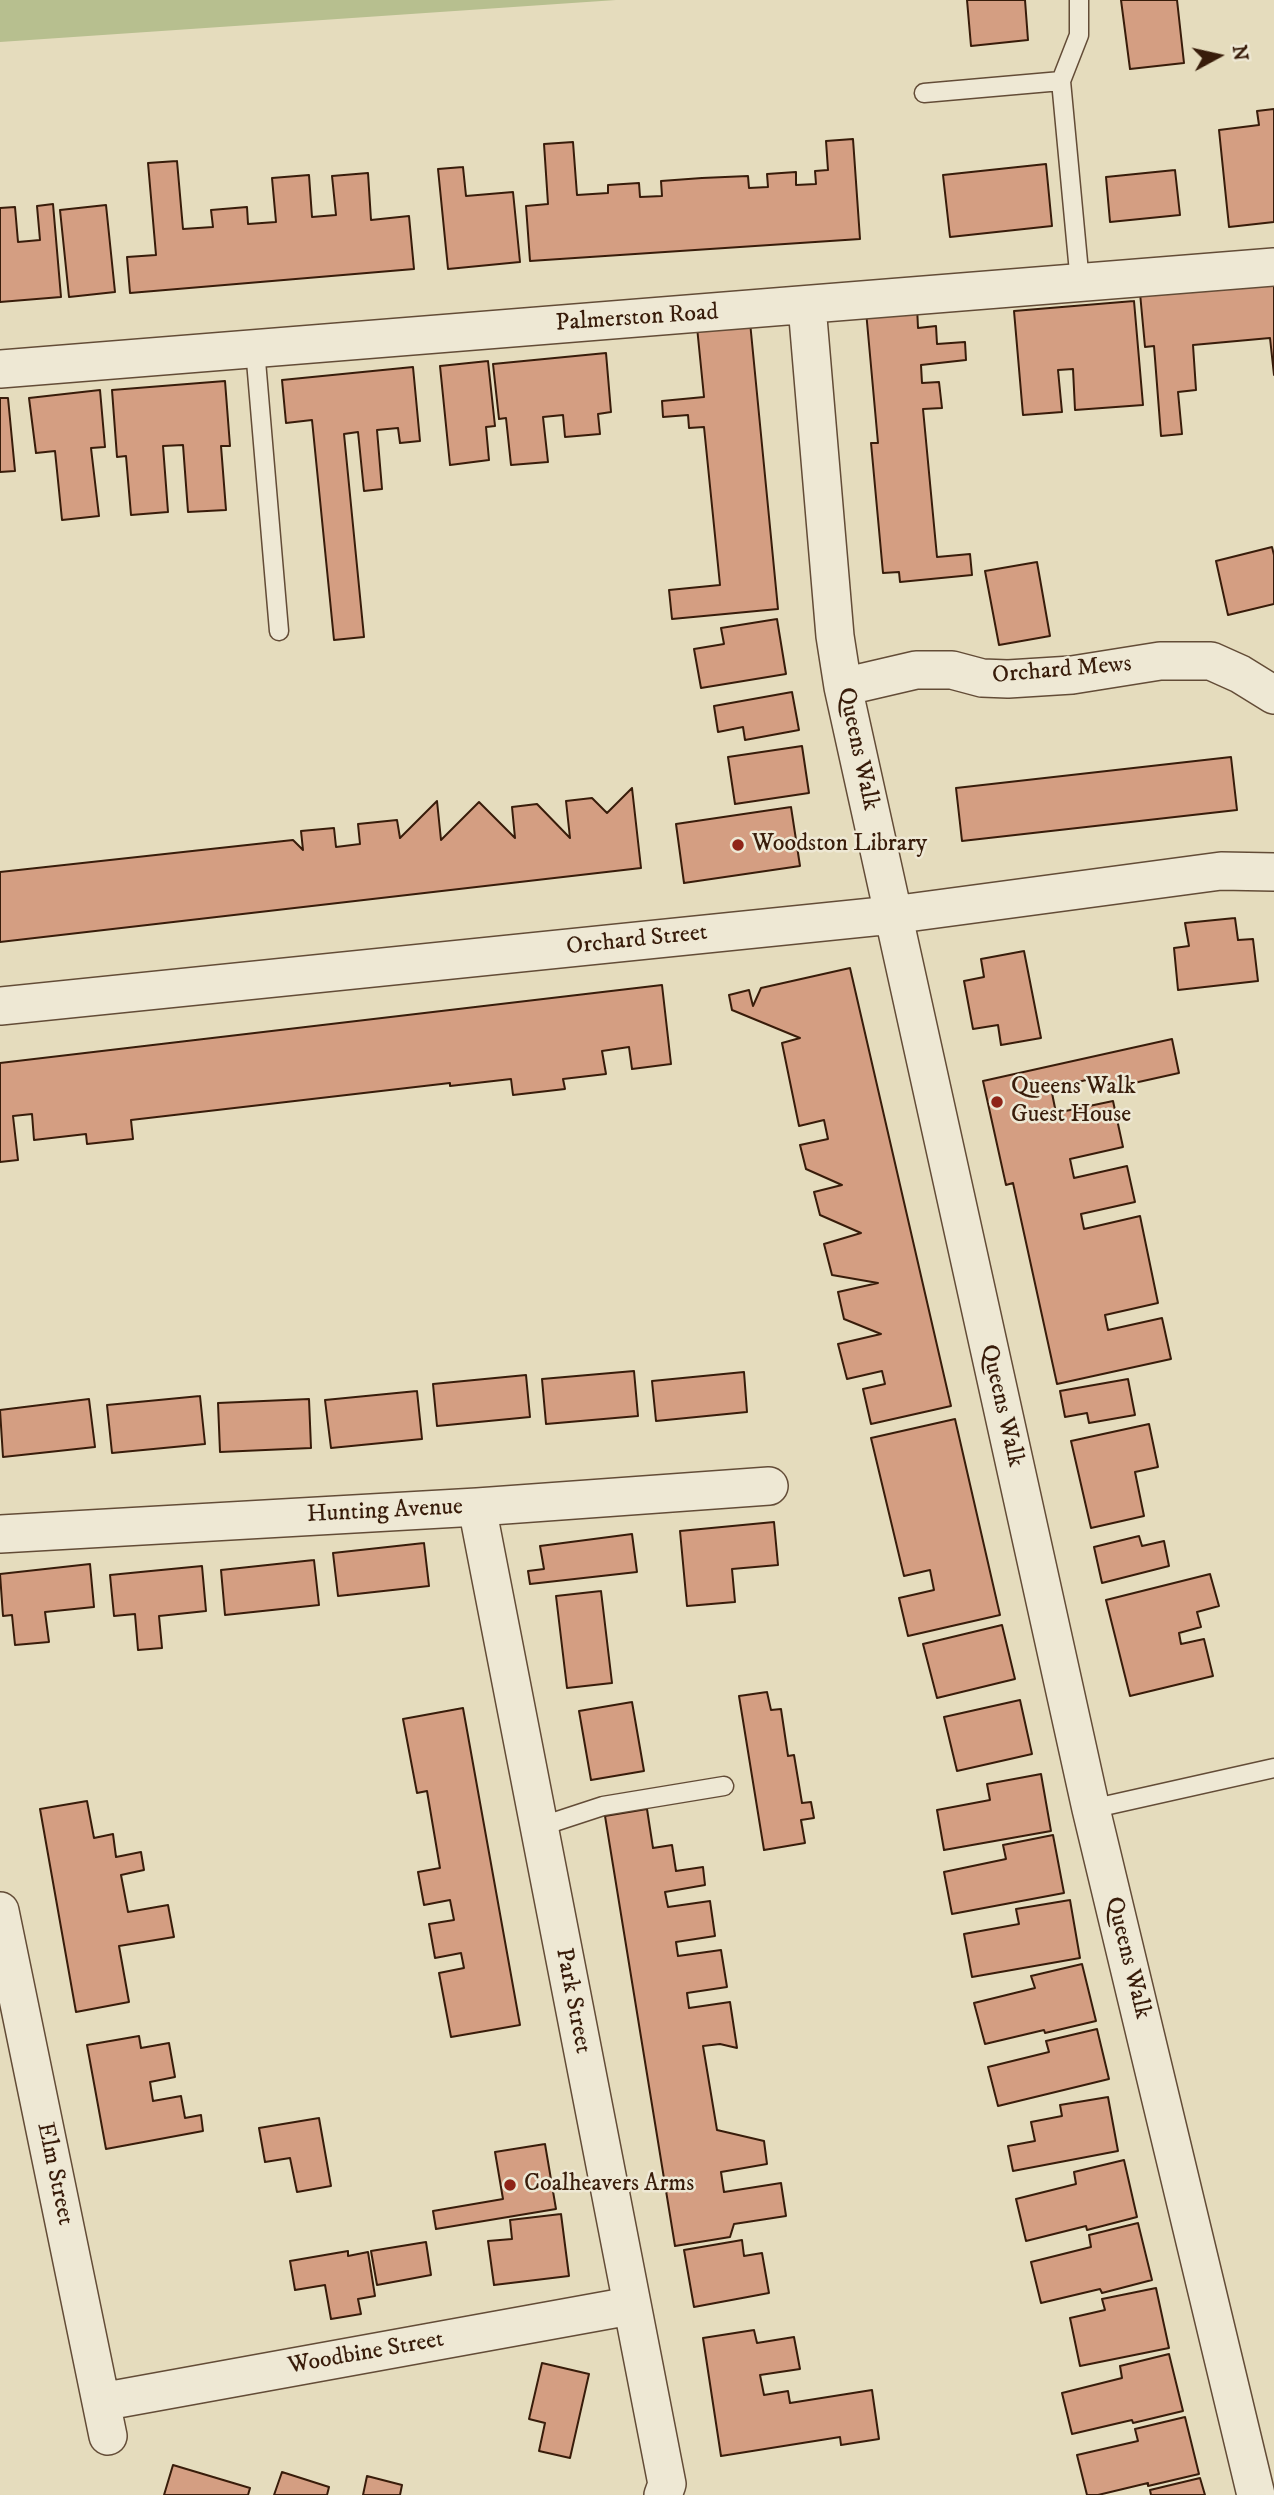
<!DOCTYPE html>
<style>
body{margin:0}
#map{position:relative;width:1274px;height:2495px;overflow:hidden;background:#e5dcbd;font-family:"IM FELL DW Pica",serif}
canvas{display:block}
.north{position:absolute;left:1183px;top:21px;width:70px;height:70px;-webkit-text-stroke:5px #eee8d4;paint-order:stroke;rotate:82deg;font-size:19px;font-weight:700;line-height:28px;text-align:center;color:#381c0a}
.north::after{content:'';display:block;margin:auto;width:24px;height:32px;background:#381c0a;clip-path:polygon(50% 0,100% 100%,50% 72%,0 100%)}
</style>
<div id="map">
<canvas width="1274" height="2495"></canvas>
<div class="north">N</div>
</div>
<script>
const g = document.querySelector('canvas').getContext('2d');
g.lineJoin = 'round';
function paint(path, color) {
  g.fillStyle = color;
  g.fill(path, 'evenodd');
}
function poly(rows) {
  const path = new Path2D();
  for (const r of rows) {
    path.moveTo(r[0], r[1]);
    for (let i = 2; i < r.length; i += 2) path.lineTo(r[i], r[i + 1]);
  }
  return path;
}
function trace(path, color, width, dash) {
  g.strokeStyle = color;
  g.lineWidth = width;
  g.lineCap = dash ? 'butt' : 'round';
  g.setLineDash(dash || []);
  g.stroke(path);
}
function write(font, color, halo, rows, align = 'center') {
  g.font = font + ' "IM FELL DW Pica",serif';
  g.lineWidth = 5;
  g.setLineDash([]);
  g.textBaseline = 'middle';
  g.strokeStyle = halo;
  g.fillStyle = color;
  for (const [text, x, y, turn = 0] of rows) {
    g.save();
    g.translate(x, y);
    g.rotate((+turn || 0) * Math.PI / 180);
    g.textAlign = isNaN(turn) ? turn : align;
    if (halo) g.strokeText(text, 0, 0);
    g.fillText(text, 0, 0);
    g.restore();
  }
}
paint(poly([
 [0,0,616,0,0,42]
]), '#b7bf8f');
const building = poly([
 [967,0,1025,0,1028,40,971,46,967,0],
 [1121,0,1177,0,1184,63,1130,69,1121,0],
 [1274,109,1274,222,1229,227,1219,130,1259,125,1257,111,1274,109],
 [853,139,860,239,530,261,526,206,548,204,544,144,573,142,577,195,608,193,608,185,639,183,640,197,662,196,661,181,702,178,748,176,749,188,768,187,767,174,796,172,796,185,816,184,815,171,828,170,826,141,853,139],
 [177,161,183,229,213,227,211,210,247,207,248,224,276,222,272,178,309,175,312,217,336,215,332,176,368,173,371,220,409,216,414,269,130,293,127,257,156,255,148,163,177,161],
 [1046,164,1052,226,950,237,943,175,1046,164],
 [463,167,466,196,513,192,520,262,448,269,438,169,463,167],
 [1175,170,1180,215,1110,222,1106,177,1175,170],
 [53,204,61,297,0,302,0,208,15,207,18,242,40,240,37,206,53,204],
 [106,205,115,292,69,297,60,210,106,205],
 [1274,281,1274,375,1270,338,1193,345,1196,390,1178,392,1182,434,1161,436,1154,346,1145,347,1140,293,1274,281],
 [1134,301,1143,405,1075,410,1073,369,1058,370,1062,412,1023,415,1014,311,1134,301],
 [917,306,918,328,936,326,937,344,965,342,966,360,921,365,922,383,939,382,942,408,923,409,937,557,970,554,972,575,900,582,899,572,883,573,871,443,878,443,866,311,917,306],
 [750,322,778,609,672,619,669,590,720,585,704,427,689,428,688,415,663,417,662,401,704,397,697,327,750,322],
 [606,353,611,412,598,414,600,434,565,437,563,415,543,417,548,462,511,465,506,418,499,419,493,364,606,353],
 [488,361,495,426,486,427,489,460,450,465,440,366,488,361],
 [413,367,420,441,400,443,398,428,377,430,382,489,364,491,358,432,344,434,364,637,334,640,312,420,286,423,282,380,413,367],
 [225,381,230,446,221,446,226,510,188,512,183,445,163,446,168,512,131,515,126,456,117,457,112,390,225,381],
 [100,390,105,447,91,448,99,516,62,520,55,451,36,453,29,398,100,390],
 [0,398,8,398,15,471,0,472,0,398],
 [1272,547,1274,555,1274,604,1228,615,1216,561,1272,547],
 [1037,562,1050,636,999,645,985,571,1037,562],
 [777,619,786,674,701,688,694,649,724,644,721,628,777,619],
 [792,692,799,730,745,740,743,727,718,732,714,706,792,692],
 [802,746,809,793,735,804,728,757,802,746],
 [1231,757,1237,810,962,841,956,788,1231,757],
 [632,788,641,868,0,942,0,872,293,840,303,850,301,831,334,828,336,847,360,844,358,824,397,820,400,838,437,801,441,840,479,802,515,838,512,807,537,804,570,838,566,801,592,798,607,813,632,788],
 [791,807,800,866,684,883,676,824,791,807],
 [1235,918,1238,940,1253,939,1258,981,1178,990,1174,948,1189,946,1185,923,1235,918],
 [1024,951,1041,1038,1001,1045,998,1025,973,1029,964,981,984,977,981,959,1024,951],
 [850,968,951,1406,871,1424,863,1389,885,1384,882,1371,847,1379,838,1344,881,1334,844,1319,838,1292,878,1283,832,1275,824,1244,861,1233,820,1215,814,1192,842,1185,806,1169,800,1145,828,1139,824,1120,799,1126,782,1043,800,1038,732,1010,729,995,749,990,753,1006,761,988,850,968],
 [662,985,671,1064,632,1069,629,1047,602,1051,606,1074,563,1079,565,1089,513,1095,511,1079,450,1086,450,1083,131,1120,133,1139,87,1144,86,1134,34,1140,32,1114,13,1116,18,1160,0,1162,0,1063,662,985],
 [1172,1039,1179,1073,1107,1089,1104,1076,1051,1088,1056,1113,1113,1101,1123,1147,1070,1159,1074,1178,1127,1166,1135,1202,1081,1214,1084,1229,1140,1216,1158,1303,1105,1315,1108,1330,1162,1318,1171,1359,1057,1384,1013,1183,1006,1185,983,1081,1172,1039],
 [634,1371,638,1416,546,1424,542,1379,634,1371],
 [744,1372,747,1412,656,1421,652,1381,744,1372],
 [526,1375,530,1417,437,1426,433,1384,526,1375],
 [1128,1379,1135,1415,1089,1423,1087,1413,1065,1417,1060,1391,1128,1379],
 [417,1391,422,1439,331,1448,325,1400,417,1391],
 [200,1396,205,1444,112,1453,107,1405,200,1396],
 [89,1399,95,1447,3,1457,0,1410,89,1399],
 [309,1399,311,1448,220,1452,218,1403,309,1399],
 [955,1419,1000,1615,908,1636,899,1598,934,1590,930,1570,904,1576,871,1438,955,1419],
 [1149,1424,1158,1467,1135,1472,1144,1516,1091,1528,1071,1441,1149,1424],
 [774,1522,778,1565,732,1569,735,1602,687,1606,680,1531,774,1522],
 [632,1534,637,1572,530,1584,528,1571,544,1569,540,1546,632,1534],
 [1139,1536,1142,1546,1164,1541,1169,1566,1102,1583,1094,1547,1139,1536],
 [424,1543,429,1586,338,1596,333,1553,424,1543],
 [314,1560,319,1605,225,1615,221,1570,314,1560],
 [90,1564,94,1607,45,1612,49,1642,15,1645,12,1615,3,1616,0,1574,90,1564],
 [202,1566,206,1611,159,1616,162,1648,138,1650,135,1614,114,1616,110,1575,202,1566],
 [1210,1574,1219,1606,1197,1612,1201,1627,1179,1633,1181,1644,1204,1639,1213,1676,1130,1696,1106,1600,1210,1574],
 [601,1591,612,1683,567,1688,556,1596,601,1591],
 [1002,1625,1015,1679,937,1698,923,1644,1002,1625],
 [767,1692,771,1710,781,1709,788,1756,794,1755,802,1803,811,1802,814,1818,801,1820,805,1843,764,1850,739,1696,767,1692],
 [1020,1700,1032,1754,957,1771,944,1717,1020,1700],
 [632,1702,644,1771,591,1780,579,1711,632,1702],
 [463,1708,520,2025,451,2037,439,1973,464,1968,461,1953,435,1958,429,1924,454,1920,450,1900,424,1905,418,1872,440,1868,427,1791,417,1793,403,1719,463,1708],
 [1041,1774,1051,1831,944,1850,937,1810,990,1800,987,1784,1041,1774],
 [87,1801,94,1838,113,1834,116,1857,141,1852,144,1870,121,1875,128,1912,168,1905,174,1937,119,1946,129,2002,76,2012,40,1809,87,1801],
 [647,1809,653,1848,672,1845,676,1871,703,1867,705,1885,665,1892,668,1907,710,1901,715,1936,676,1942,678,1956,721,1950,727,1987,687,1993,689,2008,730,2002,737,2048,720,2044,703,2046,717,2130,764,2141,767,2164,721,2172,724,2192,781,2183,786,2216,734,2224,730,2237,675,2246,605,1816,647,1809],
 [1053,1835,1064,1893,952,1914,944,1872,1006,1859,1003,1845,1053,1835],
 [1070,1900,1080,1958,972,1977,964,1934,1019,1924,1016,1909,1070,1900],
 [1082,1964,1096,2021,1045,2033,1044,2030,985,2044,974,2003,1035,1988,1031,1976,1082,1964],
 [1097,2029,1109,2079,998,2106,988,2067,1049,2052,1046,2041,1097,2029],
 [139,2036,141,2048,169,2043,175,2077,150,2082,153,2101,181,2096,185,2118,201,2115,203,2131,106,2149,87,2045,139,2036],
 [1108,2097,1118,2151,1013,2171,1008,2146,1035,2141,1031,2122,1062,2116,1060,2105,1108,2097],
 [319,2118,331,2186,297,2192,290,2158,265,2162,259,2128,319,2118],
 [545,2144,556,2209,436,2229,433,2211,503,2199,495,2152,545,2144],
 [1124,2160,1137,2217,1087,2230,1086,2226,1026,2241,1016,2199,1076,2184,1074,2172,1124,2160],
 [561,2214,569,2276,494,2285,488,2241,512,2239,510,2220,561,2214],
 [1138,2223,1152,2280,1102,2293,1100,2289,1041,2303,1031,2262,1091,2247,1089,2235,1138,2223],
 [742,2240,744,2256,762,2253,769,2293,694,2307,684,2250,742,2240],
 [426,2242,431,2275,377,2285,371,2251,426,2242],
 [348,2251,348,2256,368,2252,375,2296,358,2299,361,2314,331,2319,325,2285,295,2290,290,2261,348,2251],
 [1156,2288,1169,2348,1080,2366,1070,2318,1105,2310,1102,2299,1156,2288],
 [754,2330,757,2343,794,2337,800,2369,760,2375,764,2395,788,2391,790,2403,872,2390,879,2439,841,2445,840,2437,721,2456,703,2338,754,2330],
 [1169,2354,1183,2411,1133,2423,1132,2420,1072,2434,1062,2393,1122,2378,1120,2366,1169,2354],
 [542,2363,589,2374,570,2458,539,2451,545,2423,529,2419,542,2363],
 [1185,2417,1199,2474,1148,2486,1148,2483,1098,2495,1087,2495,1077,2455,1138,2441,1135,2429,1185,2417],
 [173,2465,250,2488,248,2495,164,2495,173,2465],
 [282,2472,329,2487,327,2495,274,2495,282,2472],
 [367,2476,402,2485,400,2495,363,2495,367,2476],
 [1200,2478,1205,2495,1151,2495,1150,2490,1200,2478]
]);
paint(building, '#d49e82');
trace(building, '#381c0a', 2);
const lane = poly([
 [1079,0,1079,35,1061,81,1080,283],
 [924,93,1061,81],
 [255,349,279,631],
 [1091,1809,1274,1768],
 [539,1827,603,1806,724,1786]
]);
const street = poly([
 [807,306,835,636,843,687,1091,1809,1256,2495],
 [0,369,1274,267],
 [843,687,916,670,952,670,982,678,1008,679,1072,675,1160,661,1211,661,1240,674,1274,695],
 [0,1006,892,915,1221,871,1274,872],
 [477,1507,667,2484,663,2495],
 [0,1534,477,1507,769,1486],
 [0,1911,108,2436],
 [101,2402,630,2306]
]);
trace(lane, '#634c37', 21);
trace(street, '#634c37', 40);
trace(lane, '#eee8d4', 18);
trace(street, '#eee8d4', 37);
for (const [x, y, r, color] of [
 [738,845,7,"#8f2418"],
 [997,1102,7,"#8f2418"],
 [510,2185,7,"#8f2418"]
]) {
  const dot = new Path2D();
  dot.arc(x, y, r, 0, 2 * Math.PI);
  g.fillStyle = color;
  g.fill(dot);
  trace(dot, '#eee8d4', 2.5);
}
write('24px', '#381c0a', '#eee8d4', [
 ["Palmerston Road",637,319,-4],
 ["Orchard Mews",1062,671,-5],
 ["Queens Walk",857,749,78],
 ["Orchard Street",637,941,-6],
 ["Queens Walk",1001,1406,77],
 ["Hunting Avenue",385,1512,-3],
 ["Queens Walk",1127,1958,76],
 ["Park Street",572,2001,79],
 ["Elm Street",54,2174,78],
 ["Woodbine Street",366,2354,-10]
]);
write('24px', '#381c0a', '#eee8d4', [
 ["Woodston Library",752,845],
 ["Queens Walk",1011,1088],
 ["Guest House",1011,1116],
 ["Coalheavers Arms",524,2185]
], 'left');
</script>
